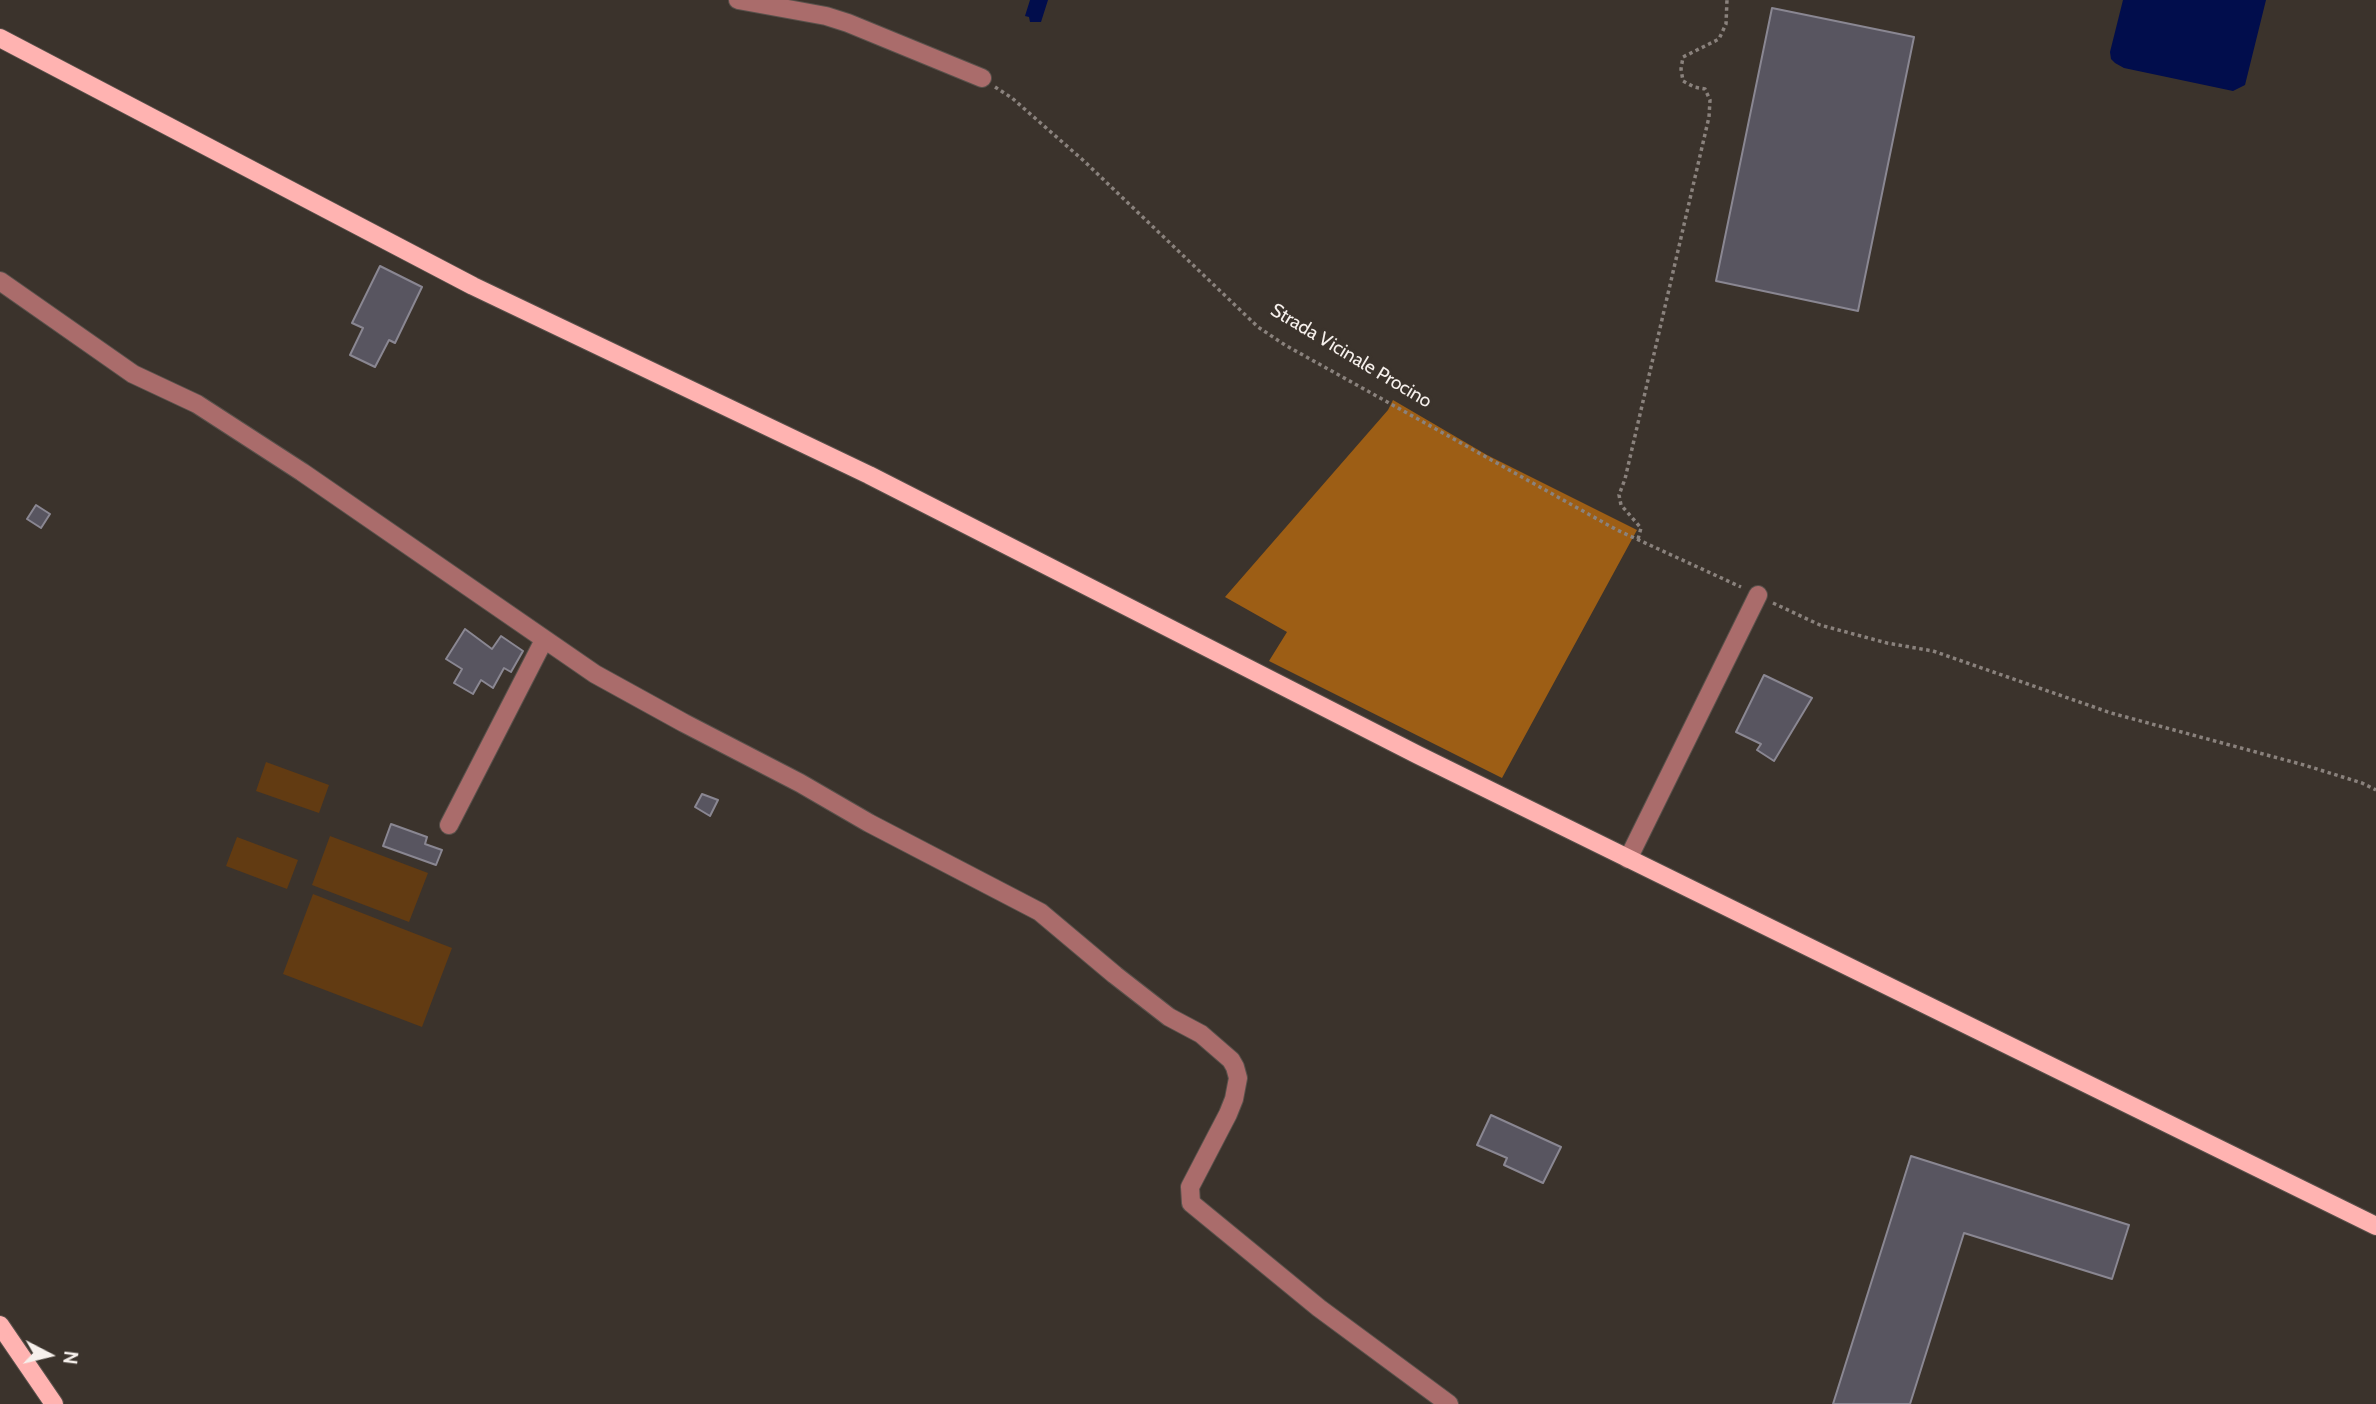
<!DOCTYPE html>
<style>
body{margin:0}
#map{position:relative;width:2376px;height:1404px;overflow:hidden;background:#3b332c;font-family:Cabin,sans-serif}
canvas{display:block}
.north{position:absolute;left:14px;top:1320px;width:70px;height:70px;-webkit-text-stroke:5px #3b332c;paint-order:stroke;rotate:97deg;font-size:19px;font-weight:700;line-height:28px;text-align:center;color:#f6f0ec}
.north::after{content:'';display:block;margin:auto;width:24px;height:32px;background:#f6f0ec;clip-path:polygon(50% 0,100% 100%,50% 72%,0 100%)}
</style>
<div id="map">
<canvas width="2376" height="1404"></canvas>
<div class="north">N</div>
</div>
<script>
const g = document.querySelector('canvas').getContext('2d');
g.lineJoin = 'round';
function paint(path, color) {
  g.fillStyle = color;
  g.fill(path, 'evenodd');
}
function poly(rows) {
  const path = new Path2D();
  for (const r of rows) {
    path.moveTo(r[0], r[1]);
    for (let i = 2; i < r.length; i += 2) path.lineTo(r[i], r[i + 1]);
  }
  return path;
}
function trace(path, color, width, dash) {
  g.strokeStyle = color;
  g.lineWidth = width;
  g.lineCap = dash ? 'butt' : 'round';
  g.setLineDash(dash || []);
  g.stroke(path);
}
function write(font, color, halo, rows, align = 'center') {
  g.font = font + ' Cabin,sans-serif';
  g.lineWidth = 6;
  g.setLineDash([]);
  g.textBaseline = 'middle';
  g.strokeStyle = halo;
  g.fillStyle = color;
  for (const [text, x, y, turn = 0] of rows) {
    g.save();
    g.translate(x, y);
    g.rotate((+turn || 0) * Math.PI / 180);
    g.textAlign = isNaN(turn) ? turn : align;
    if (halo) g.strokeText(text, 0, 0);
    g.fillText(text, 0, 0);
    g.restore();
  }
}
paint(poly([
 [266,762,329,785,319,813,256,791],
 [330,836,428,873,409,922,312,885],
 [237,837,298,860,287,889,226,866],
 [313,894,452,948,422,1027,283,974]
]), '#623b12');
paint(poly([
 [1393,400,1487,455,1637,530,1502,778,1269,661,1287,632,1225,597,1388,410]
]), '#9d5e15');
paint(poly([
 [1030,0,1048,0,1041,22,1030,22,1029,17,1025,16],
 [2123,0,2266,0,2245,85,2233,91,2124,68,2115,63,2111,59,2110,52]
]), '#010d4c');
const building = poly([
 [1772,8,1914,37,1858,311,1716,281,1772,8],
 [380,266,422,287,395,343,389,340,375,367,350,355,363,328,352,323,380,266],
 [36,505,50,514,41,528,27,519,36,505],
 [465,629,492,649,501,636,523,651,511,672,504,668,493,688,481,680,473,694,454,683,462,669,446,659,465,629],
 [1764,675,1812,698,1774,761,1757,750,1761,744,1736,732,1764,675],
 [702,794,718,800,710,816,695,807,702,794],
 [391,824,427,837,425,844,442,850,436,865,383,846,391,824],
 [1491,1115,1561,1147,1543,1183,1504,1165,1507,1158,1477,1145,1491,1115],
 [1911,1156,2129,1225,2112,1279,1964,1233,1910,1404,1833,1404,1911,1156]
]);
paint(building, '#585560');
trace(building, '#8a8792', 2);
const minor = poly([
 [738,0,826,16,848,23,982,78],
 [0,281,133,374,197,404,302,472,595,674,684,723,800,783,869,823,1040,912,1115,975,1169,1017,1201,1034,1231,1060,1235,1067,1238,1078,1234,1099,1228,1114,1190,1187,1191,1203,1319,1308,1449,1404],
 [449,825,544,640],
 [1628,859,1758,595]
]);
const major = poly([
 [0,38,473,286,869,475,1418,755,2376,1226],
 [0,1325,54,1404]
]);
trace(minor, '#59514b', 20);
trace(major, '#59514b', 20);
trace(poly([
 [995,87,1012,98,1084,161,1258,327,1285,345,1617,530,1741,587],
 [1638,539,1641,528,1621,505,1619,495,1625,479,1709,117,1710,100,1705,89,1694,87,1683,81,1681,69,1683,57,1719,39,1726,24,1727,0],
 [1773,603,1820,625,1887,643,1933,651,2111,713,2304,765,2362,783,2376,790]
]), '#8a827d', 3.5, [3.5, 3.5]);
trace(minor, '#aa6c6b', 18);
trace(major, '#ffb3b1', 18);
write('19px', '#f6f0ec', '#3b332c', [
 ["Strada Vicinale Procino",1351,356,31]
]);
</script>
